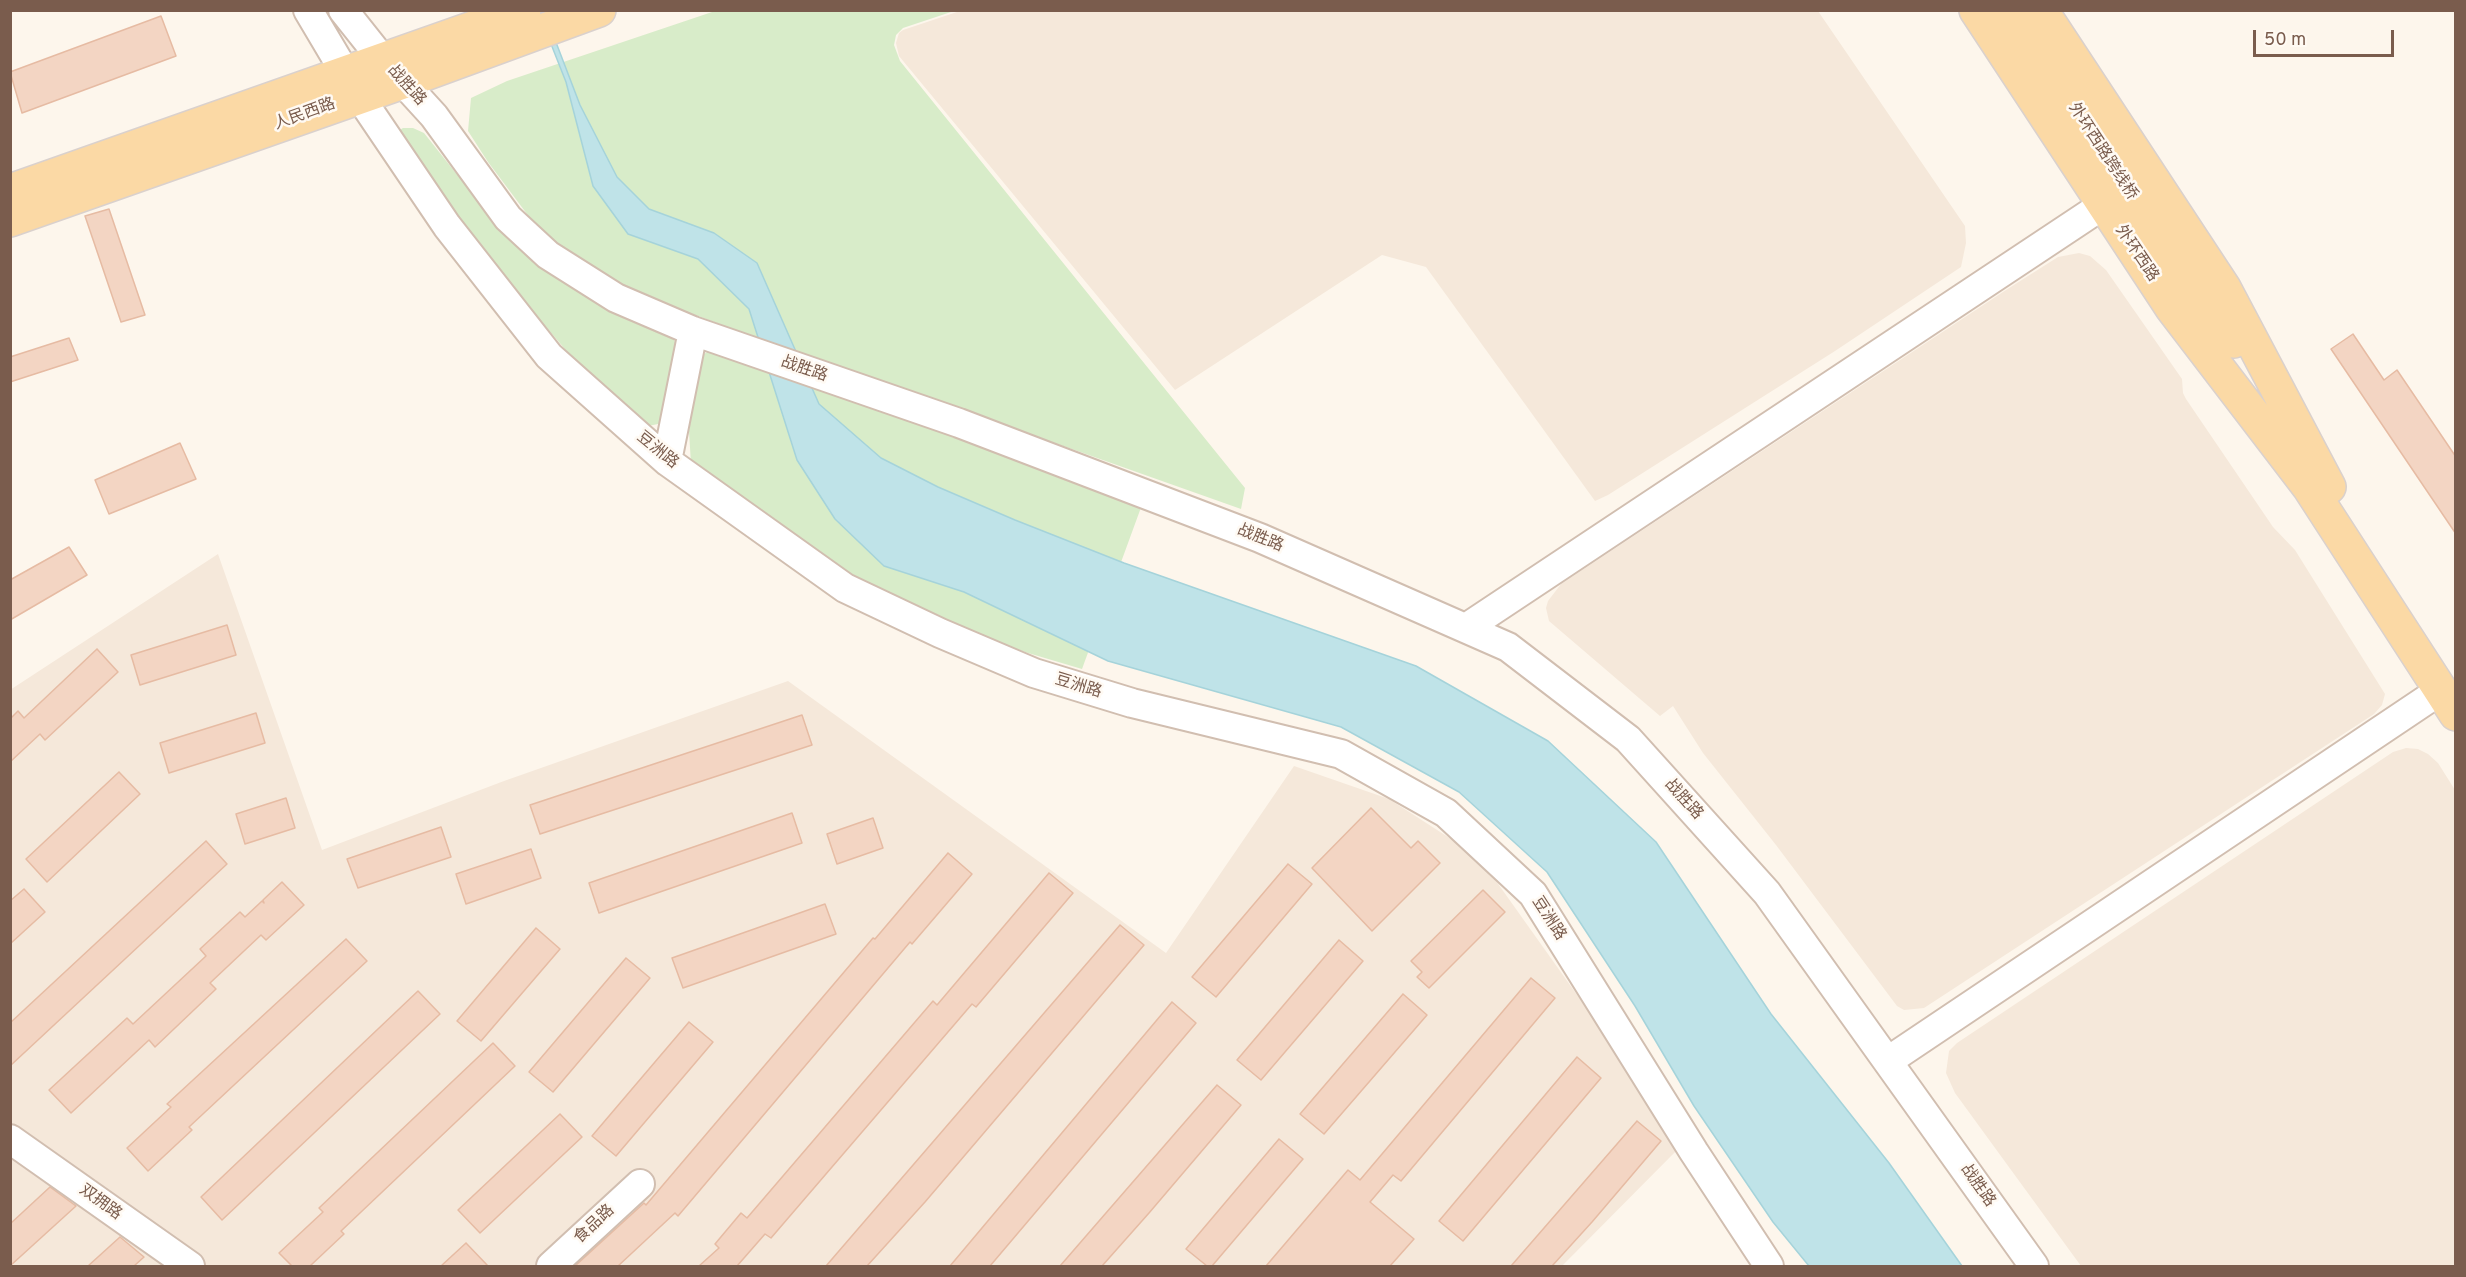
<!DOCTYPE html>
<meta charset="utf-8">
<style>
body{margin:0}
#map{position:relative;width:2466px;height:1277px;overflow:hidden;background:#fdf6ec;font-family:Overpass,sans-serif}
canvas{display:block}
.frame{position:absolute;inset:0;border:12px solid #7a5c4d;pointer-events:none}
.scale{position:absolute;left:2253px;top:30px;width:141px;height:27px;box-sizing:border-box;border:3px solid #7a5c4d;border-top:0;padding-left:8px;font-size:18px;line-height:21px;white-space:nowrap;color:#7a5c4d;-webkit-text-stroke:4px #fffaf3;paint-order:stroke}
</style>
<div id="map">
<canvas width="2466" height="1277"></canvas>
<div class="frame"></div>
<div class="scale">50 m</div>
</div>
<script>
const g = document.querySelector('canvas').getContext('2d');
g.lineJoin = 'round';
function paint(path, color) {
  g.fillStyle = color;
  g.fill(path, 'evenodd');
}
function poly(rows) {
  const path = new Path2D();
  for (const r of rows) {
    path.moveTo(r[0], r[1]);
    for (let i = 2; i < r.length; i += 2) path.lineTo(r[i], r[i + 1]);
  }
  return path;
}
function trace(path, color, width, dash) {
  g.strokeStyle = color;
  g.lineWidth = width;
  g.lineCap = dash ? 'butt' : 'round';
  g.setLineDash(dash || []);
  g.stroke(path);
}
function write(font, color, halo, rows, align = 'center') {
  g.font = font + ' Overpass,"Noto Sans SC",sans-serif';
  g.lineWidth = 5;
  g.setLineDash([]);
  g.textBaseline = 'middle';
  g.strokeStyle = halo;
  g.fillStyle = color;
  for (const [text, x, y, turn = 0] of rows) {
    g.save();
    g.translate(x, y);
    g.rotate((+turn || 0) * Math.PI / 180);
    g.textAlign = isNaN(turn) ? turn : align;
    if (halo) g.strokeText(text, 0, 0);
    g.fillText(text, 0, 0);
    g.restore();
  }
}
paint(poly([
 [963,10,1818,11,1965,226,1966,243,1961,267,1835,351,1608,495,1595,501,1426,267,1382,255,1175,390,899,56,896,43,899,33,903,30],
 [2079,253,2090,256,2106,270,2182,379,2183,393,2186,399,2273,527,2295,550,2385,694,2382,705,2374,714,1924,1008,1904,1010,1897,1006,1776,845,1703,753,1673,706,1660,716,1549,621,1546,608,1548,601,1561,584,2006,290,2058,257],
 [218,554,322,850,504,781,788,681,1166,953,1294,766,1389,799,1479,857,1683,1144,1562,1266,11,1266,10,690],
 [2406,748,2418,749,2428,754,2438,763,2455,790,2455,1266,2081,1266,1955,1093,1946,1073,1949,1051,1957,1043,2393,752]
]), '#f5e8da');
paint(poly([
 [715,11,954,11,903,28,896,35,894,45,900,61,1245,488,1241,509,736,330,644,296,604,275,566,251,547,234,530,218,488,162,468,131,471,98,507,81],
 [403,128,413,128,424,133,486,211,674,340,678,347,666,418,658,424,648,426,595,384,497,270,443,201,398,131],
 [709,351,1143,502,1082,669,1028,653,984,637,898,599,821,558,691,464,689,431,701,359,704,354]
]), '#d8ecc9');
const water = poly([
 [538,11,544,11,580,105,617,177,649,209,714,233,757,263,819,404,881,458,938,487,1015,520,1124,563,1416,666,1548,741,1656,842,1771,1014,1889,1163,1962,1266,1809,1266,1773,1222,1694,1106,1635,1006,1547,872,1459,792,1341,727,1108,661,964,592,884,566,835,519,797,460,749,309,698,259,628,234,593,186,566,82,538,11]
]);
paint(water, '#bfe3e8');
trace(water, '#a5d3da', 1.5);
const building = poly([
 [161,16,176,56,22,113,10,72,161,16],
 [109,209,145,315,121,322,85,216,109,209],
 [2353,334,2384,380,2397,370,2456,457,2456,534,2331,349,2353,334],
 [69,338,78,360,10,382,10,357,69,338],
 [180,443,196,479,109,514,95,480,180,443],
 [69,547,87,575,10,620,10,580,69,547],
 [227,625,236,655,140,685,131,655,227,625],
 [97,649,118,672,45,740,40,734,10,762,10,719,18,711,24,718,97,649],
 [256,713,265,743,169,773,160,743,256,713],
 [802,715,812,745,540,834,530,805,802,715],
 [119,772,140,794,47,882,26,859,119,772],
 [286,798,295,828,245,844,236,814,286,798],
 [1371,808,1411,848,1418,841,1440,863,1372,931,1312,868,1371,808],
 [792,813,802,843,599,913,589,883,792,813],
 [873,818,883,848,837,864,827,834,873,818],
 [441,827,451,857,358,888,347,859,441,827],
 [206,841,227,864,10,1066,10,1023,206,841],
 [531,849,541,878,466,904,456,874,531,849],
 [948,853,972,874,912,944,910,942,678,1216,675,1213,618,1266,575,1266,644,1203,646,1205,873,938,875,939,948,853],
 [1288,864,1312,884,1216,997,1192,977,1288,864],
 [1049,873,1073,893,976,1007,972,1004,771,1238,765,1234,737,1266,699,1266,719,1248,715,1244,741,1213,747,1218,933,1001,937,1005,1049,873],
 [282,882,304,905,266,940,261,935,210,983,216,989,155,1047,149,1040,71,1113,49,1090,127,1018,133,1024,206,956,200,949,240,912,245,917,262,901,264,903,263,900,282,882],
 [24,889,45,912,10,944,10,901,24,889],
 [1483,890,1505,912,1429,988,1417,977,1422,972,1411,961,1483,890],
 [825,904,836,934,683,988,672,958,825,904],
 [1120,925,1144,945,925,1202,867,1266,826,1266,1120,925],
 [536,928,560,949,481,1041,457,1021,536,928],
 [346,939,367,961,189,1127,192,1130,148,1171,127,1148,171,1107,167,1104,346,939],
 [1339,940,1363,961,1261,1080,1237,1060,1339,940],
 [626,958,650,978,553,1092,529,1072,626,958],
 [1531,978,1555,998,1401,1181,1393,1175,1370,1202,1414,1239,1390,1266,1266,1266,1348,1170,1360,1180,1531,978],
 [418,991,440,1014,222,1220,201,1197,418,991],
 [1403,994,1427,1015,1324,1134,1300,1114,1403,994],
 [1172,1002,1196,1023,990,1266,950,1266,1172,1002],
 [689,1022,713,1042,616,1156,592,1136,689,1022],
 [493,1043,515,1066,341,1231,344,1234,310,1266,292,1266,279,1253,323,1212,319,1208,493,1043],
 [1577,1057,1601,1078,1463,1241,1439,1221,1577,1057],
 [1217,1085,1241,1105,1149,1213,1102,1266,1060,1266,1217,1085],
 [560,1114,582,1137,480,1233,458,1210,560,1114],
 [1637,1121,1661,1141,1592,1222,1552,1266,1511,1266,1637,1121],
 [1279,1139,1303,1159,1212,1266,1207,1266,1186,1249,1279,1139],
 [50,1187,76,1206,10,1266,10,1224,50,1187],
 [120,1237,144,1257,134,1266,88,1266,120,1237],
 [466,1243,488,1266,441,1266,466,1243]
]);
paint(building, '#f3d5c3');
trace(building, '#e6bba3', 1.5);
const minor = poly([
 [308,10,359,96,447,226,549,356,667,461,845,588,940,633,1034,673,1132,703,1341,754,1446,813,1533,894,1694,1152,1769,1266],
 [343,10,382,59,434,116,508,218,548,255,616,298,693,331,959,423,1260,538,1508,647,1628,739,1767,893,2034,1266],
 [667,461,693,331],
 [1466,628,2103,205],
 [1888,1061,2441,690],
 [10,1139,190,1266],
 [551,1266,640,1184]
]);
const major = poly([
 [1976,10,2172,308,2309,487,2456,714],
 [2009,10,2195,293,2221,322,2234,341],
 [2041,10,2224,288,2329,487],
 [10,191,524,10],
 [10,220,403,82,599,10]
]);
trace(minor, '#d1beb0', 32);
trace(major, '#dad1cd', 36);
trace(minor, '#fff', 28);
trace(major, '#fbd9a5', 33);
write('16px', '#7a5c4d', '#fffaf3', [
 ["战胜路",406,86,48],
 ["人民西路",305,115,-20],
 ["外环西路跨线桥",2102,152,57],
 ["外环西路",2136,254,56],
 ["战胜路",804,370,19],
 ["豆洲路",657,451,39],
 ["战胜路",1260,539,22],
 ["豆洲路",1078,687,17],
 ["战胜路",1683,800,48],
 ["豆洲路",1548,919,57],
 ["战胜路",1977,1186,55],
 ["双拥路",100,1203,36],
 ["食品路",595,1225,-43]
]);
</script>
